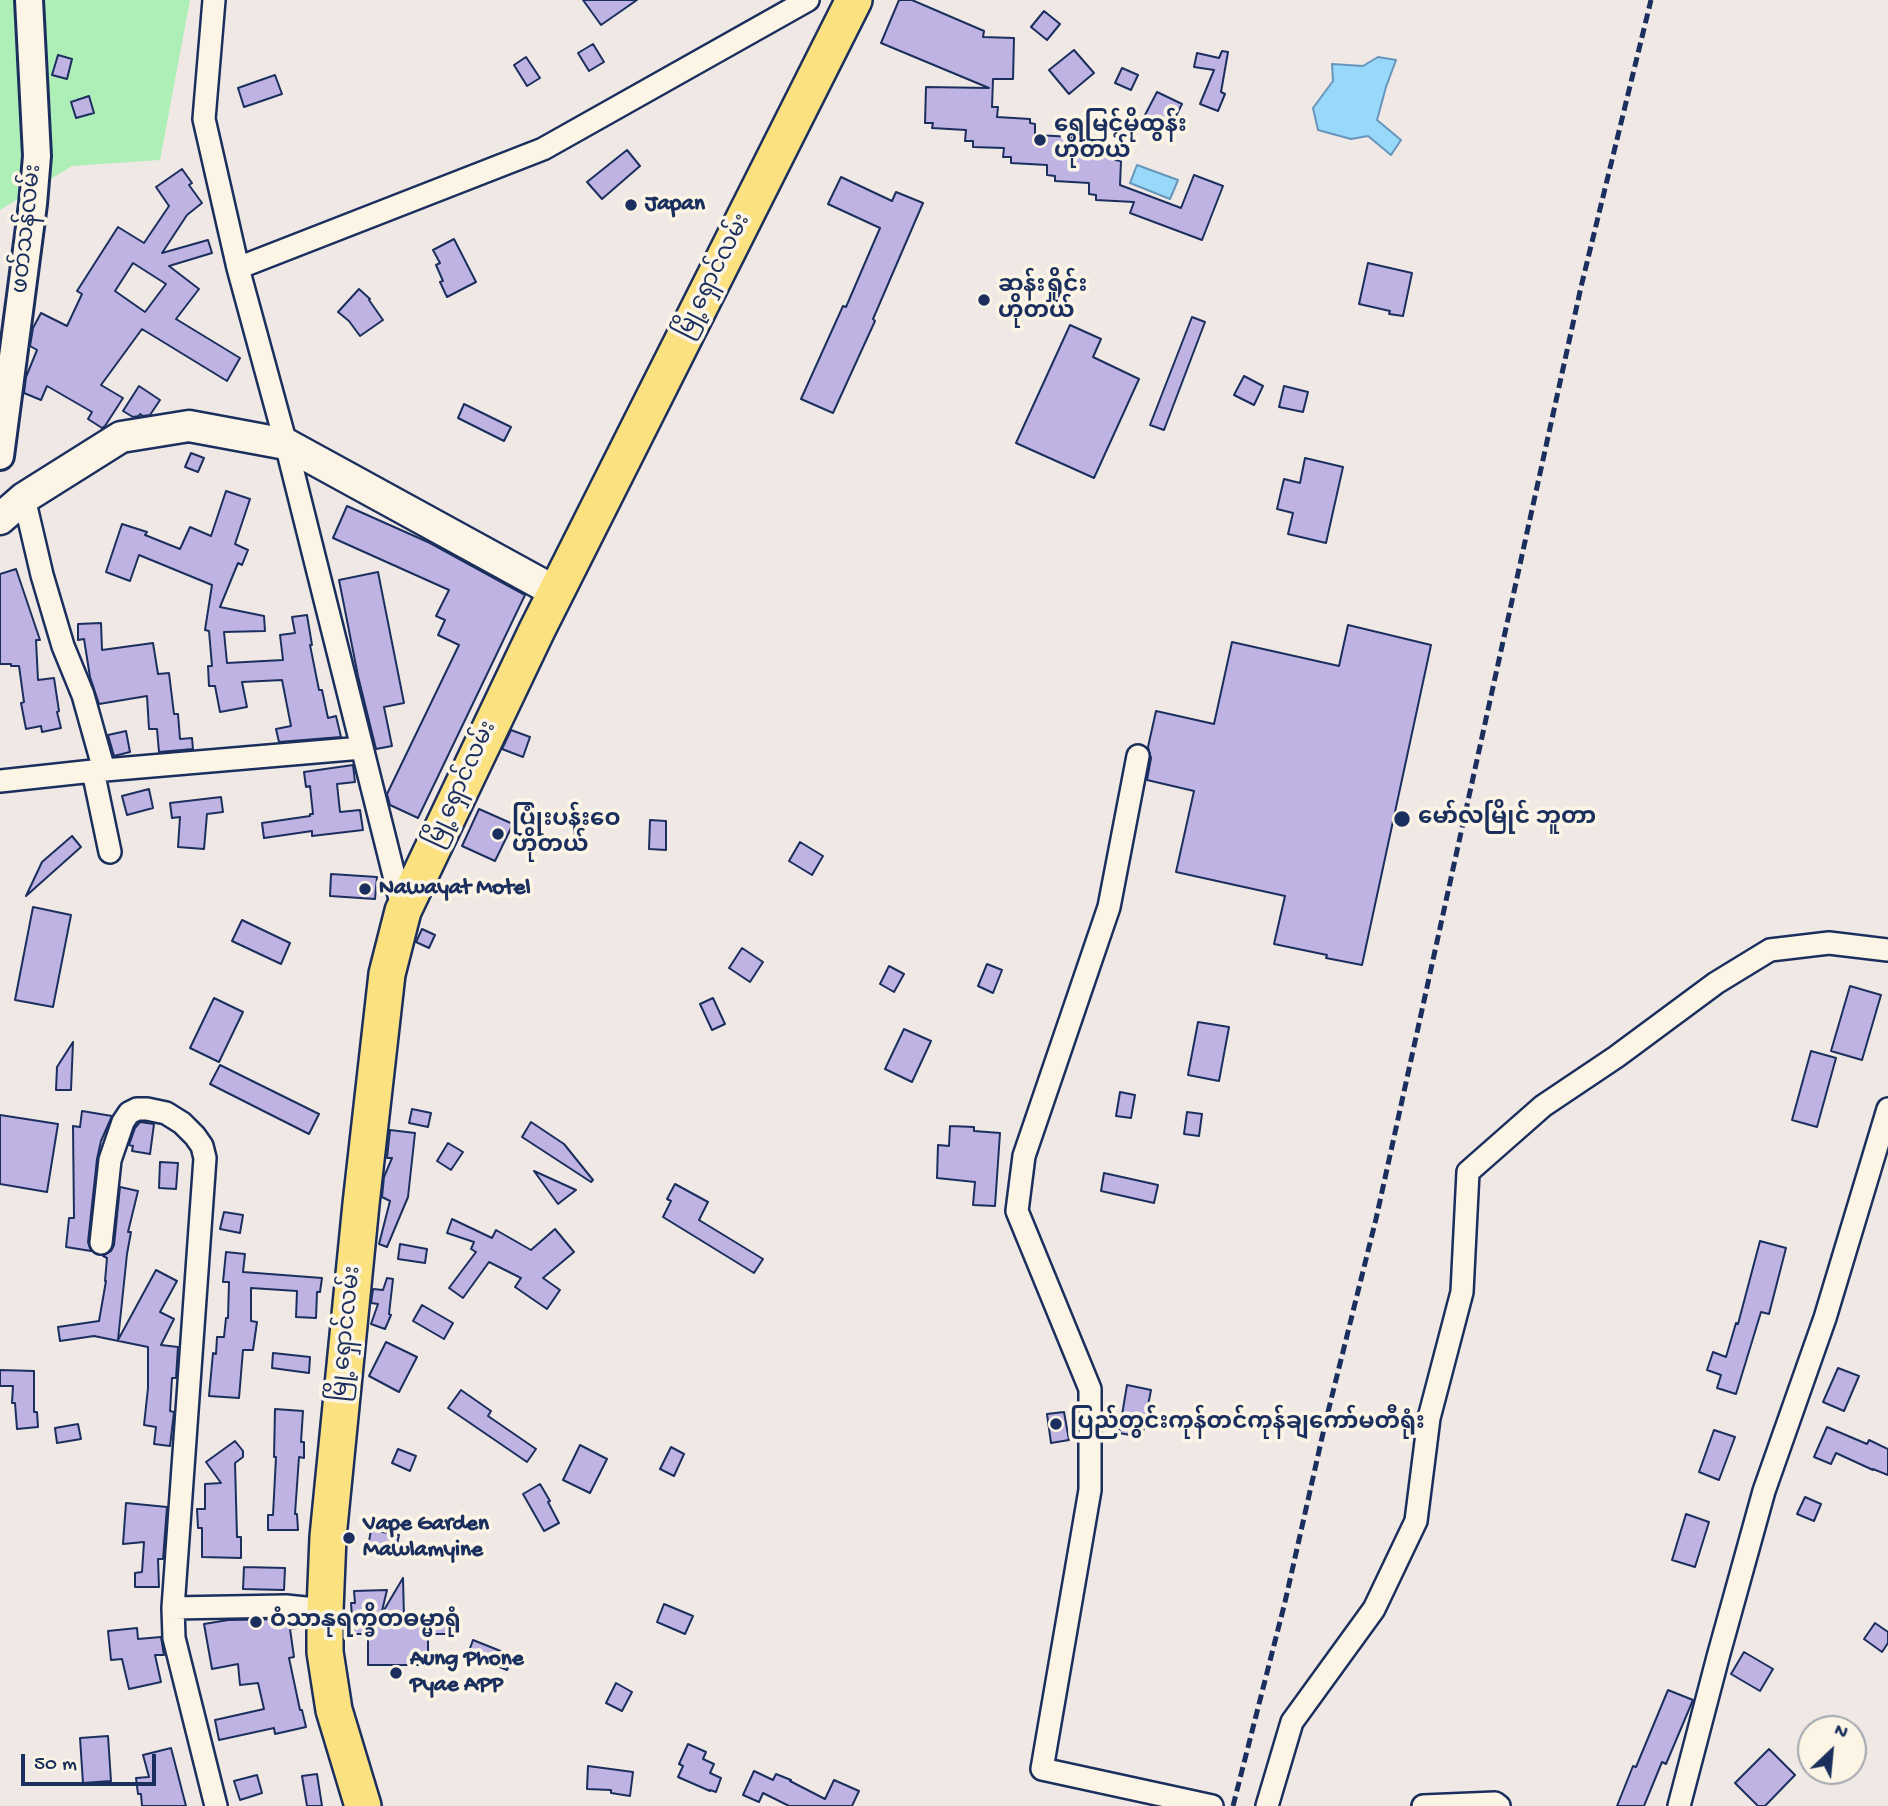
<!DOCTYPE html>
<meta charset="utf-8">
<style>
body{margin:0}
#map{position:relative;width:1888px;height:1806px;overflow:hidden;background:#f0e8e5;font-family:"Gochi Hand",sans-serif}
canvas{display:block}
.north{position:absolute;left:1797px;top:1715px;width:70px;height:70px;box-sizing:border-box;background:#fcf5e5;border:2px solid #a2a6af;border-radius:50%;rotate:26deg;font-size:19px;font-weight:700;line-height:28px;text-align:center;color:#1b2f5e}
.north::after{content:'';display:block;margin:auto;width:24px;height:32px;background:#1b2f5e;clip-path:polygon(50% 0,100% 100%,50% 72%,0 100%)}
.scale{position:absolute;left:21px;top:1754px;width:135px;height:32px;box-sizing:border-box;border:4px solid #1b2f5e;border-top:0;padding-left:9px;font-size:21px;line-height:24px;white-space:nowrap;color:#1b2f5e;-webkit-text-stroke:5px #fcf5e5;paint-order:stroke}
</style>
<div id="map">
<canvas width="1888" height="1806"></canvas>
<div class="north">N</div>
<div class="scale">50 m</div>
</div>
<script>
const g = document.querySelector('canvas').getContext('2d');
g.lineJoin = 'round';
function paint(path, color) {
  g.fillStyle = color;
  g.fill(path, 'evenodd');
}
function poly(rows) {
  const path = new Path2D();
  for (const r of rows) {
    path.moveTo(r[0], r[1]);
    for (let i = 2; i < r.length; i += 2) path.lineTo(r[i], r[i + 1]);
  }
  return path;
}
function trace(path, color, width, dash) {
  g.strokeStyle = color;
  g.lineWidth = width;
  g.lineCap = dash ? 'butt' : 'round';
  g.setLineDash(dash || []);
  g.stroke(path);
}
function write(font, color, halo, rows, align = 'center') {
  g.font = font + ' "Gochi Hand","Noto Sans Myanmar",sans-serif';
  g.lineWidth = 7;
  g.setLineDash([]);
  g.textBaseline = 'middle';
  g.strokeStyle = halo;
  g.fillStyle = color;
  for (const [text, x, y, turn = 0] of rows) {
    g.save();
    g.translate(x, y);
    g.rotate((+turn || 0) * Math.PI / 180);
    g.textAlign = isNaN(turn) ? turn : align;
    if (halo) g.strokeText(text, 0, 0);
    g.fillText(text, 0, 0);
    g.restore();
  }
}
paint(poly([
 [0,0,190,0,160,160,72,166,0,210]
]), '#aeefb7');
const water = poly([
 [1378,57,1396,60,1386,87,1377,120,1401,140,1391,155,1368,136,1351,139,1318,130,1313,108,1333,81,1332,64,1363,66,1378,57],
 [1137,165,1178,180,1170,199,1130,183,1137,165]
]);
paint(water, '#98d9fa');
trace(water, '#6695bc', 2);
const building = poly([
 [583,0,637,0,601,25,583,0],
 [899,0,912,0,984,31,983,37,1014,38,1013,79,993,79,992,107,998,107,997,117,1030,119,1030,123,1035,124,1035,135,1074,137,1073,141,1079,142,1079,154,1115,156,1115,160,1121,161,1120,185,1181,208,1194,175,1223,186,1202,240,1130,213,1134,202,1096,200,1096,195,1089,194,1089,183,1055,181,1055,176,1047,175,1047,165,1011,163,1011,157,1003,157,1004,148,973,147,973,141,965,141,966,130,932,128,933,123,925,123,926,87,989,88,881,43,899,0],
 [1044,11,1060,24,1047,40,1031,27,1044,11],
 [593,44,604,62,589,71,578,53,593,44],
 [1074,50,1094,73,1069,94,1049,70,1074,50],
 [1222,51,1228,52,1221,92,1225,94,1218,111,1200,104,1214,70,1194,67,1197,53,1219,58,1222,51],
 [58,55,72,59,67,79,52,75,58,55],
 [526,57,540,78,527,86,514,65,526,57],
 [1122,68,1138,75,1131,90,1115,83,1122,68],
 [275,75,282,94,244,107,238,88,275,75],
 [1157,92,1182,104,1170,128,1145,115,1157,92],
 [89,96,94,113,76,118,71,102,89,96],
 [627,150,640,166,602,199,587,182,627,150],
 [182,169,192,183,189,185,202,203,187,215,162,253,208,240,212,253,169,266,199,289,176,319,240,358,227,381,142,329,101,385,123,398,105,426,102,428,88,419,92,412,47,386,41,400,24,393,26,377,37,350,30,346,33,328,41,313,67,326,82,294,77,291,118,227,144,243,169,206,156,187,182,169],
 [133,263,166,284,145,312,115,291,133,263],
 [841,177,892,201,896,192,923,203,873,319,875,321,833,413,801,399,843,306,846,307,880,228,828,204,841,177],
 [454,239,476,282,447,297,440,282,443,281,436,265,440,263,433,250,454,239],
 [1368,263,1412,273,1403,316,1389,314,1390,311,1359,304,1368,263],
 [359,289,370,299,369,300,383,320,360,336,349,321,338,312,359,289],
 [1192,317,1205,322,1164,430,1150,425,1192,317],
 [1070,325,1101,339,1093,357,1139,379,1094,478,1016,443,1070,325],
 [1244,376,1263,386,1254,405,1234,395,1244,376],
 [139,386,160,400,150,415,143,416,140,414,139,416,133,417,123,411,139,386],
 [1284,386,1308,392,1303,412,1279,407,1284,386],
 [464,404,511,427,504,441,458,418,464,404],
 [191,453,204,458,198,472,185,467,191,453],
 [1305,458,1343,467,1326,543,1288,534,1293,513,1277,509,1284,479,1300,483,1305,458],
 [226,491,250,499,235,544,248,550,242,565,238,563,220,607,264,616,265,631,224,632,227,663,283,660,280,635,295,633,292,617,307,615,312,645,310,645,319,690,322,690,328,718,336,716,341,737,279,742,276,729,291,726,282,680,242,682,247,707,220,712,215,686,209,686,208,666,212,666,209,631,205,630,212,585,139,555,130,581,106,572,122,524,147,532,145,535,180,549,190,527,211,536,226,491],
 [347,506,430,543,525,595,418,818,390,805,387,794,459,645,438,635,445,620,436,616,449,590,333,538,347,506],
 [16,569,40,640,36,640,38,680,54,678,59,711,57,712,61,728,42,732,41,726,26,729,21,703,24,702,19,666,11,666,11,664,0,664,0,574,16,569],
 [378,572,404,703,384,707,392,746,376,749,358,676,339,580,378,572],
 [101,623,102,650,153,643,158,674,169,673,174,714,178,714,180,739,192,738,193,749,159,752,157,729,149,729,147,696,99,704,90,677,84,639,78,640,78,624,101,623],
 [1348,625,1431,645,1362,965,1326,958,1327,955,1274,944,1285,896,1176,872,1194,791,1147,780,1151,758,1148,747,1156,711,1214,724,1232,642,1339,666,1348,625],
 [511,730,530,737,523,757,502,749,511,730],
 [126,731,130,752,114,756,108,735,126,731],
 [353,765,355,782,337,784,340,812,360,810,363,830,312,836,312,831,264,838,262,823,310,816,310,814,313,814,310,786,306,787,304,772,353,765],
 [149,789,153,808,127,815,122,796,149,789],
 [221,797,223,812,207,814,204,849,178,847,180,817,172,818,170,803,221,797],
 [479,809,513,824,495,861,462,846,479,809],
 [650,820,666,821,666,850,649,849,650,820],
 [72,836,81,847,26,896,42,862,72,836],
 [800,842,823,856,812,875,789,861,800,842],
 [331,874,377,877,375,899,330,896,331,874],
 [33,907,71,915,53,1007,15,1000,33,907],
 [242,920,290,943,281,964,232,941,242,920],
 [422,929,435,935,429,948,416,942,422,929],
 [742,948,763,962,750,982,729,968,742,948],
 [987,964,1002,970,993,993,978,986,987,964],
 [889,966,904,974,894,992,880,984,889,966],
 [1850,986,1881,995,1862,1060,1831,1051,1850,986],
 [214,998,243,1012,219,1062,190,1048,214,998],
 [713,998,725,1024,712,1030,700,1004,713,998],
 [1198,1022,1229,1027,1219,1081,1188,1075,1198,1022],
 [904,1029,931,1041,912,1082,885,1069,904,1029],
 [73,1042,71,1090,56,1090,57,1067,73,1042],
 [1811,1051,1836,1058,1817,1127,1792,1120,1811,1051],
 [220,1065,319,1114,309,1134,210,1084,220,1065],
 [1120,1092,1135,1095,1131,1118,1116,1116,1120,1092],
 [412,1109,431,1113,428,1127,409,1123,412,1109],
 [82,1111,112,1116,101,1141,97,1159,88,1242,91,1251,66,1247,69,1218,74,1218,73,1126,80,1127,82,1111],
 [1187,1112,1202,1114,1199,1136,1184,1134,1187,1112],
 [0,1115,58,1124,47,1192,0,1184,0,1115],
 [140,1122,154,1124,150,1154,132,1151,133,1146,129,1145,135,1128,140,1122],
 [531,1122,564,1144,593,1180,591,1182,522,1137,531,1122],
 [950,1126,974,1127,974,1131,1000,1133,995,1206,973,1205,975,1182,937,1178,938,1145,949,1146,950,1126],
 [390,1130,415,1133,408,1197,387,1247,379,1244,390,1201,382,1197,384,1177,392,1158,387,1158,390,1130],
 [448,1143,463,1152,451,1170,437,1161,448,1143],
 [160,1162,178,1163,176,1189,159,1188,160,1162],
 [534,1171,576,1190,558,1204,534,1171],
 [1104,1173,1158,1185,1154,1203,1101,1191,1104,1173],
 [675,1184,708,1202,699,1220,763,1259,754,1273,663,1217,671,1201,667,1199,675,1184],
 [120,1187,138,1191,128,1232,131,1232,127,1254,118,1340,156,1270,177,1281,160,1312,174,1319,161,1345,178,1347,176,1378,172,1378,170,1411,174,1412,170,1446,154,1444,156,1427,144,1425,148,1388,148,1347,94,1336,60,1341,58,1327,99,1321,106,1281,105,1281,107,1258,103,1256,111,1251,114,1245,120,1187],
 [224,1212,243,1215,240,1233,220,1229,224,1212],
 [452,1219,492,1238,496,1230,531,1250,555,1229,574,1252,543,1278,560,1290,547,1309,515,1287,521,1278,489,1262,463,1298,449,1288,476,1252,471,1249,474,1242,447,1233,452,1219],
 [1760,1241,1786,1248,1769,1314,1761,1312,1736,1394,1717,1388,1721,1375,1707,1370,1713,1352,1726,1357,1736,1323,1738,1324,1760,1241],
 [400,1244,427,1249,425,1263,398,1259,400,1244],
 [226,1252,245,1254,243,1272,322,1278,320,1292,317,1292,316,1318,296,1317,297,1291,251,1288,251,1321,257,1322,253,1350,243,1350,239,1398,209,1396,213,1353,216,1354,217,1337,224,1337,226,1318,228,1318,229,1282,223,1282,226,1252],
 [387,1278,393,1279,389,1314,391,1315,385,1329,371,1324,378,1304,371,1303,373,1289,383,1290,387,1278],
 [422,1305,453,1323,444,1339,413,1321,422,1305],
 [386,1342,417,1357,399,1392,369,1376,386,1342],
 [273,1353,310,1357,309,1373,272,1368,273,1353],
 [1838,1368,1859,1376,1844,1411,1823,1402,1838,1368],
 [0,1370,34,1371,34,1412,37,1412,38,1427,17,1429,15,1403,12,1403,13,1386,0,1386,0,1370],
 [1127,1385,1151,1390,1142,1437,1119,1433,1127,1385],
 [461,1390,491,1411,488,1416,536,1449,527,1462,448,1408,461,1390],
 [275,1409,303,1411,301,1442,304,1442,304,1458,299,1457,295,1514,297,1514,298,1530,268,1530,268,1515,273,1515,276,1457,274,1457,275,1409],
 [1064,1412,1069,1440,1051,1443,1047,1414,1064,1412],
 [78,1424,81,1439,57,1443,55,1428,78,1424],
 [1827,1427,1867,1444,1869,1440,1888,1449,1888,1475,1873,1469,1873,1470,1836,1453,1831,1464,1814,1457,1827,1427],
 [1714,1430,1735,1437,1719,1480,1699,1472,1714,1430],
 [235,1441,243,1451,243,1457,235,1463,237,1537,241,1537,241,1558,202,1557,202,1528,198,1528,197,1509,205,1509,205,1484,221,1483,206,1462,235,1441],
 [580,1445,607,1459,590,1493,563,1480,580,1445],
 [671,1447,684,1454,674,1476,660,1469,671,1447],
 [398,1449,416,1456,410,1471,392,1463,398,1449],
 [540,1484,550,1501,548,1502,559,1523,544,1531,523,1494,540,1484],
 [1805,1497,1821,1504,1814,1521,1797,1514,1805,1497],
 [126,1503,167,1507,163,1559,158,1559,159,1587,135,1587,135,1573,142,1572,144,1542,123,1544,126,1503],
 [1686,1514,1709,1522,1695,1567,1672,1560,1686,1514],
 [371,1530,399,1535,395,1553,368,1547,371,1530],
 [244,1567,285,1568,284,1590,243,1589,244,1567],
 [403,1578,404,1617,453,1617,453,1634,428,1634,428,1665,368,1665,368,1634,349,1634,349,1618,352,1618,351,1603,355,1603,354,1591,387,1590,381,1615,403,1578],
 [664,1604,693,1616,685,1634,657,1622,664,1604],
 [285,1619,296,1620,297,1628,290,1629,294,1657,289,1658,300,1710,302,1710,306,1727,275,1734,274,1728,219,1740,215,1720,264,1709,258,1683,240,1685,238,1664,212,1669,204,1624,228,1620,285,1619],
 [1875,1623,1888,1632,1888,1643,1882,1652,1864,1639,1875,1623],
 [137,1628,138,1639,161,1637,164,1655,155,1655,161,1682,129,1689,122,1659,111,1660,108,1631,137,1628],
 [473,1640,513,1656,507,1670,468,1654,473,1640],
 [1744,1652,1773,1669,1760,1691,1731,1674,1744,1652],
 [616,1683,632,1692,622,1711,606,1703,616,1683],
 [1668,1690,1693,1700,1666,1764,1662,1762,1644,1806,1617,1806,1633,1766,1636,1767,1668,1690],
 [108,1736,111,1781,83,1783,80,1738,108,1736],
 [688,1744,706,1752,703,1759,714,1764,710,1773,721,1778,716,1792,710,1790,710,1791,678,1777,683,1766,679,1764,688,1744],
 [171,1748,186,1806,142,1806,141,1794,138,1794,136,1778,149,1777,143,1755,171,1748],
 [1769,1749,1795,1775,1765,1806,1758,1806,1735,1783,1769,1749],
 [588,1766,633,1772,630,1796,611,1793,611,1790,587,1789,588,1766],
 [754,1771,773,1780,776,1774,791,1780,790,1781,825,1799,834,1780,859,1791,852,1806,789,1806,763,1793,759,1802,743,1795,754,1771],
 [317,1774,322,1806,307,1806,302,1776,317,1774],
 [257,1775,262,1793,240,1800,234,1781,257,1775]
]);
paint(building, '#bfb3e4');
trace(building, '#1b2f5e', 2);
const minor = poly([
 [214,0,204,119,238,268,286,444,403,911],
 [238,268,543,149,808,0],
 [24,498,42,575,63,646,83,695,104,770],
 [1138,756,1109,907,1024,1156,1017,1211,1090,1389,1090,1490,1042,1769,1212,1806],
 [93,771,110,852],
 [0,781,93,771,362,748],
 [101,1243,110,1160,123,1122,129,1113,137,1109,147,1109,166,1113,182,1123,195,1136,202,1146,205,1158,173,1608,174,1638,216,1806],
 [173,1608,286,1606,325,1610],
 [1267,1806,1292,1722,1374,1609,1416,1521,1429,1418,1462,1292,1468,1172,1543,1106,1616,1057,1716,983,1770,950,1829,943,1888,950],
 [1423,1806,1495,1803,1499,1806],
 [1679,1806,1718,1657,1764,1491,1825,1318,1888,1109]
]);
const tertiary = poly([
 [0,456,33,204,37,156,29,0]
]);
const secondary = poly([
 [0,519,24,498,121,437,189,426,286,444,556,592]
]);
const trunk = poly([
 [363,1806,334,1710,325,1652,325,1610,328,1537,361,1204,387,974,403,911,537,630,854,0]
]);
trace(minor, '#1b2f5e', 26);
trace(tertiary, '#1b2f5e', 32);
trace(secondary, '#1b2f5e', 35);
trace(trunk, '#1b2f5e', 40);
trace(minor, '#fcf5e5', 21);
trace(tertiary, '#fcf5e5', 26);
trace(secondary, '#fcf5e5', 30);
trace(trunk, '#fbe180', 35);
trace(poly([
 [1233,1806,1285,1602,1326,1420,1376,1219,1581,287,1651,0]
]), '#1b2f5e', 5, [10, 5]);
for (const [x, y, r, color] of [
 [1040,140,7,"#1b2f5e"],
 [631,205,7,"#1b2f5e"],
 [984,300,7,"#1b2f5e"],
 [1402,819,9,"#1b2f5e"],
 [498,834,7,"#1b2f5e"],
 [365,889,7,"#1b2f5e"],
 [1056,1424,7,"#1b2f5e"],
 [349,1538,7,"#1b2f5e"],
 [256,1622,7,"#1b2f5e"],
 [396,1673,7,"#1b2f5e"]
]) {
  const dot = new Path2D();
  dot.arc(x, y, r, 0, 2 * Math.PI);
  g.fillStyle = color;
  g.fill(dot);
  trace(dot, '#fcf5e5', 2.5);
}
write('bold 23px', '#1b2f5e', '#fcf5e5', [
 ["ရွှေမြင့်မိုထွန်း",1054,127],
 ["ဟိုတယ်",1054,153],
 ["Japan",645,205],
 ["ဆန်းရှိုင်း",998,287],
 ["ဟိုတယ်",998,313],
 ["မော်လမြိုင် ဘူတာ",1418,819],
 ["ပြုံးပန်းဝေ",512,821],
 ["ဟိုတယ်",512,847],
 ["Nawayat Motel",379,889],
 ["ပြည်တွင်းကုန်တင်ကုန်ချကော်မတီရုံး",1070,1424],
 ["Vape Garden",363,1525],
 ["Mawlamyine",363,1551],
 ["ဝံသာနုရက္ခိတဓမ္မာရုံ",270,1622],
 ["Aung Phone",410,1660],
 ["Pyae APP",410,1686]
], 'left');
write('23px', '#1b2f5e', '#fcf5e5', [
 ["ဖတ်သန်လမ်း",29,229,-84],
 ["မြို့ရှောင်လမ်း",715,277,-63],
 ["မြို့ရှောင်လမ်း",463,785,-65],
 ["မြို့ရှောင်လမ်း",348,1334,-84]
]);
</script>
